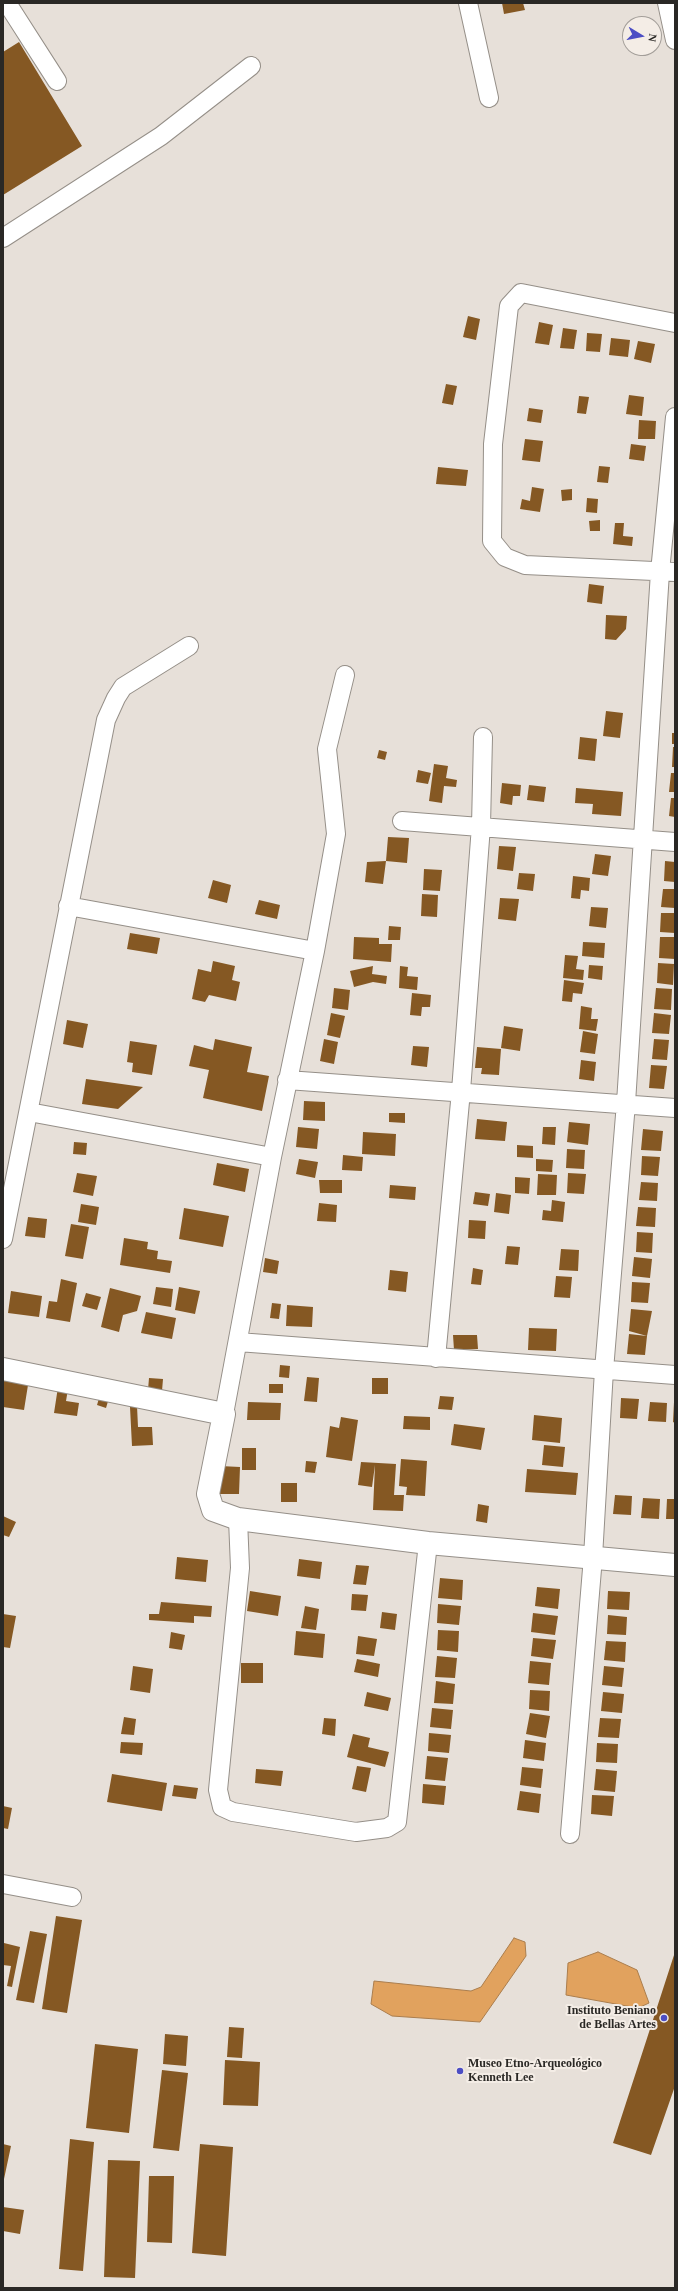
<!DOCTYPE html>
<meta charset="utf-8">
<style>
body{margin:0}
#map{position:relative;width:678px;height:2291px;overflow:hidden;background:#e7e0d9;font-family:Georgia,serif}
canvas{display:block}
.frame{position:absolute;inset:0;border:4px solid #2a2825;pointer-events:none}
.north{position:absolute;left:622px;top:16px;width:40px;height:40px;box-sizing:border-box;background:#f4ede6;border:1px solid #a39e99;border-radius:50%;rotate:100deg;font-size:11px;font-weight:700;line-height:16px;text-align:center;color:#2a2825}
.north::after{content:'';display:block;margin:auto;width:14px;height:18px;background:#4c4ec4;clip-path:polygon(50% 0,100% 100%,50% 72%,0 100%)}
</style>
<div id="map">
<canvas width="678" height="2291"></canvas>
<div class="frame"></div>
<div class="north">N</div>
</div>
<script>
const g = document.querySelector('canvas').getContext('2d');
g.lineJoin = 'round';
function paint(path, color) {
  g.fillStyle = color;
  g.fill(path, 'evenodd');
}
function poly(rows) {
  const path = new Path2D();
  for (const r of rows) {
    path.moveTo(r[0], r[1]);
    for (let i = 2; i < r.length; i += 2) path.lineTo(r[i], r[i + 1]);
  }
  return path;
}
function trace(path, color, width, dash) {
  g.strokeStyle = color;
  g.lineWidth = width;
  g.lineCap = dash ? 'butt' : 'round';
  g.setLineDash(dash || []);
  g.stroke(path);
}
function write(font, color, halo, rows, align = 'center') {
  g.font = font + ' Georgia,serif';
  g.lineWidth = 4;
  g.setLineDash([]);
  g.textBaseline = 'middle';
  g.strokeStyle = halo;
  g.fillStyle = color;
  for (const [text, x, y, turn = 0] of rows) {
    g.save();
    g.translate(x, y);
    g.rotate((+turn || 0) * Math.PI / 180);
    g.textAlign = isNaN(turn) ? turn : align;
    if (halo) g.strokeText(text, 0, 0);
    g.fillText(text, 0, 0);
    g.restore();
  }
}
const water = poly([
 [514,1938,525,1942,526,1956,480,2022,392,2016,371,2004,374,1981,471,1991,481,1987,514,1938],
 [598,1952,637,1970,649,2003,638,2008,566,1995,568,1963,598,1952]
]);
paint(water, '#e1a25e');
trace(water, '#aa7d4d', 1);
paint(poly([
 [502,3,523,3,525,10,504,14],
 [19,42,82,146,3,195,3,52],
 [468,316,480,319,476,340,463,337],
 [539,322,553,325,549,345,535,343],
 [563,328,577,330,574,349,560,348],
 [587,333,602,334,600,352,586,351],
 [611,338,630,340,628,357,609,355],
 [638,341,655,344,651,363,634,359],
 [446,384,457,386,453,405,442,403],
 [629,395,644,397,642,416,626,414],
 [579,396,589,397,586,414,577,413],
 [529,408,543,410,541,423,527,421],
 [639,420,656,421,655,439,638,439],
 [525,439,543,441,540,462,522,460],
 [631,444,646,446,644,461,629,459],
 [599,466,610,467,608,483,597,482],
 [438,467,468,470,466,486,436,484],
 [532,487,544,489,540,512,520,509,522,499,530,501],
 [572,489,572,500,562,501,561,490],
 [587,498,598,499,597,513,586,512],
 [600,520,600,531,590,531,589,521],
 [615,523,624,523,623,536,633,537,632,546,613,544],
 [589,584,604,586,602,604,587,602],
 [606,615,627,616,626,629,616,640,605,639],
 [606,711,623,713,620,738,603,736],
 [672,733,675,733,675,744,672,744],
 [580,737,597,739,595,761,578,759],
 [673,747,675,747,675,767,672,767],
 [379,750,387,752,385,760,377,758],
 [434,764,448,766,446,778,457,780,456,787,444,786,442,803,429,801],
 [418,770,431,773,428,784,416,782],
 [671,773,675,773,675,792,669,792],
 [502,783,521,785,520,796,513,796,512,805,500,803],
 [529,785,546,787,544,802,527,800],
 [576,788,623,792,621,816,592,814,593,804,575,803],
 [671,798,675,798,675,817,669,816],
 [388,837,409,838,407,863,386,861],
 [499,846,516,847,513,871,497,869],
 [595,854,611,856,608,876,592,874],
 [386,861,383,884,365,882,367,862],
 [665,861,675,862,675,882,664,881],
 [424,869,442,870,440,891,423,890],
 [519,873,535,874,533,891,517,889],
 [573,876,590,878,589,891,581,890,580,899,571,898],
 [213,880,231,885,227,903,208,898],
 [663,889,675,889,675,908,661,907],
 [422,894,438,895,437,917,421,916],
 [500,898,519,899,516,921,498,919],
 [259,900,280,905,277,919,255,914],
 [591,907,608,908,606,928,589,926],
 [661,913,675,913,675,933,660,932],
 [389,926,401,927,400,940,388,940],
 [130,933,160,938,157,954,127,949],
 [354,937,379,938,379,944,392,944,391,962,353,959],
 [660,937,675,937,675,959,659,958],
 [583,942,605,943,604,958,582,956],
 [565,955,578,956,576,969,584,970,583,980,563,978],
 [213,961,235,966,232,980,240,982,236,1001,209,995,205,1002,192,999,198,969,211,972],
 [658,963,674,964,673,985,657,983],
 [589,965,603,966,602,980,588,978],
 [373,966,372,974,387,976,386,984,373,982,354,987,350,971],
 [400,966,408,967,407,976,418,977,417,990,399,988],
 [564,980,584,983,582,994,573,993,572,1002,562,1001],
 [334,988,350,990,348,1010,332,1008],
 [656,988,672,989,671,1010,654,1009],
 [412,993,431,995,430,1007,422,1007,421,1016,410,1015],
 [581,1006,592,1008,591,1019,598,1019,596,1031,579,1029],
 [331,1013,345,1016,340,1038,327,1035],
 [654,1013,671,1015,669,1034,652,1033],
 [67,1020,88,1024,83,1048,63,1044],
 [504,1026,523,1029,520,1051,501,1048],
 [583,1031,598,1034,595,1054,580,1052],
 [215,1039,252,1047,247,1072,269,1076,262,1111,203,1098,209,1070,189,1066,194,1045,213,1050],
 [324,1039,338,1042,334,1064,320,1061],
 [654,1039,669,1040,667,1060,652,1059],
 [130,1041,157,1045,152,1075,132,1072,133,1063,127,1062],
 [413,1046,429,1047,427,1067,411,1065],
 [477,1047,501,1049,499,1075,481,1074,482,1068,475,1068],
 [581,1060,596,1062,594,1081,579,1079],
 [651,1065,667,1066,664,1089,649,1088],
 [86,1079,143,1087,118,1109,82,1104],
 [304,1101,325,1102,325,1121,303,1120],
 [389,1113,405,1113,405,1123,389,1122],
 [477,1119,507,1122,505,1141,475,1139],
 [569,1122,590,1124,588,1145,567,1142],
 [298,1127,319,1129,317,1149,296,1147],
 [543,1127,556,1127,555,1145,542,1144],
 [643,1129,663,1131,661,1151,641,1150],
 [363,1132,396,1134,395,1156,362,1154],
 [74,1142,87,1143,86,1155,73,1154],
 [517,1145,533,1146,533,1158,517,1157],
 [567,1149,585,1150,584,1169,566,1168],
 [343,1155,363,1157,362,1171,342,1170],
 [642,1156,660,1157,658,1176,641,1175],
 [299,1159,318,1162,315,1178,296,1174],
 [536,1159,553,1160,552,1172,536,1171],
 [217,1163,249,1169,245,1192,213,1185],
 [77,1173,97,1176,93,1196,73,1192],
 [568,1173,586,1174,584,1194,567,1193],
 [538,1174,557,1175,556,1195,537,1195],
 [515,1177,530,1178,529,1194,515,1193],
 [319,1180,342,1180,342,1193,320,1193],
 [641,1182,658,1183,657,1201,639,1200],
 [390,1185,416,1187,415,1200,389,1198],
 [475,1192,490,1194,488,1206,473,1204],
 [496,1193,511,1195,509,1214,494,1212],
 [552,1200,565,1202,563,1222,542,1220,543,1210,551,1211],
 [319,1203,337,1205,336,1222,317,1221],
 [81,1204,99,1207,96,1225,78,1222],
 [638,1207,656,1208,655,1227,636,1226],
 [184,1208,229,1216,223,1247,179,1239],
 [28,1217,47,1219,45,1238,25,1236],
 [469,1220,486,1221,485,1239,468,1238],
 [71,1224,89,1227,83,1259,65,1256],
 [637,1232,653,1233,652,1253,636,1252],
 [124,1238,148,1242,147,1249,158,1251,157,1259,172,1261,170,1273,120,1265],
 [507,1246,520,1247,518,1265,505,1264],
 [561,1249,579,1250,578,1271,559,1270],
 [634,1257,652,1259,650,1278,632,1276],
 [265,1258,279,1261,277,1274,263,1272],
 [473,1268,483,1270,481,1285,471,1284],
 [390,1270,408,1272,406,1292,388,1290],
 [556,1276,572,1277,570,1298,554,1297],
 [61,1279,77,1283,70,1322,46,1318,49,1301,57,1302],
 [632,1282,650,1283,648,1303,631,1302],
 [156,1287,173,1289,171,1307,153,1304],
 [179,1287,200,1291,195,1314,175,1310],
 [110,1288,141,1296,137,1311,123,1315,119,1332,101,1327],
 [11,1291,42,1296,39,1317,8,1313],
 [86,1293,101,1297,97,1310,82,1306],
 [272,1303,281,1304,279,1319,270,1318],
 [287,1305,313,1307,312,1327,286,1326],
 [631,1309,652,1311,647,1336,629,1331],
 [146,1312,176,1318,172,1339,141,1333],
 [529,1328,557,1329,556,1351,528,1350],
 [629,1334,647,1336,645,1355,627,1354],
 [453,1335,477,1335,478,1349,454,1350],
 [280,1365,290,1366,289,1378,279,1377],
 [307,1377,319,1378,317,1402,304,1401],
 [149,1378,163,1379,162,1391,148,1390],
 [372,1378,388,1378,388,1394,372,1394],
 [3,1380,28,1385,24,1410,3,1407],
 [269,1384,283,1384,283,1393,269,1393],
 [58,1387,68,1389,66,1401,79,1403,77,1416,54,1413],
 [100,1395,109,1398,106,1408,97,1405],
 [440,1396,454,1397,452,1410,438,1409],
 [621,1398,639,1399,637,1419,620,1418],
 [248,1402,281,1403,280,1420,247,1420],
 [650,1402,667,1403,666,1422,648,1421],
 [674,1402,675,1403,675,1423,673,1422],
 [137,1406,138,1427,152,1427,153,1445,132,1446,130,1407],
 [534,1415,562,1418,560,1443,532,1440],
 [404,1416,430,1417,430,1430,403,1429],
 [341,1417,358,1420,352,1461,326,1457,330,1426,339,1428],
 [454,1424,485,1428,481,1450,451,1445],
 [544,1445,565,1447,563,1467,542,1465],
 [242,1448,256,1448,256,1470,242,1470],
 [401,1459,427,1461,425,1496,406,1495,407,1487,399,1486],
 [306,1461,317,1462,315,1473,305,1472],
 [361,1462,396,1464,394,1495,404,1495,403,1511,373,1510,375,1465,372,1487,358,1485],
 [220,1466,240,1467,239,1494,219,1494],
 [527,1469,578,1473,576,1495,525,1492],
 [281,1483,297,1483,297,1502,281,1502],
 [615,1495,632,1496,631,1515,613,1514],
 [643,1498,660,1499,659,1519,641,1518],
 [667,1499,675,1499,675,1519,666,1519],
 [478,1504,489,1506,487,1523,476,1521],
 [3,1516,16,1522,9,1537,3,1535],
 [177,1557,208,1560,206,1582,175,1579],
 [299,1559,322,1562,320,1579,297,1576],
 [356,1565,369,1566,366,1585,353,1584],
 [440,1578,463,1580,462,1600,438,1598],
 [537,1587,560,1589,558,1609,535,1606],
 [250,1591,281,1596,278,1616,247,1611],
 [608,1591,630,1592,629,1610,607,1609],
 [352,1594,368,1595,366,1611,351,1610],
 [161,1602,212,1606,211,1617,194,1616,194,1623,149,1620,149,1614,159,1614],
 [438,1604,461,1606,459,1625,437,1623],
 [305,1606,319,1609,316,1630,301,1628],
 [382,1612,397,1614,395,1630,380,1628],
 [533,1613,558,1616,555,1635,531,1632],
 [3,1614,16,1616,10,1648,3,1647],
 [608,1615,627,1617,626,1635,607,1634],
 [438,1630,459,1631,458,1652,437,1650],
 [296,1631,325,1634,323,1658,294,1655],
 [171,1632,185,1635,182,1650,169,1648],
 [358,1636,377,1639,374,1656,356,1654],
 [533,1638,556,1640,553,1659,531,1656],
 [606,1641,626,1642,625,1662,604,1660],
 [437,1656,457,1658,455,1678,435,1677],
 [357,1659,380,1664,378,1677,354,1672],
 [530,1661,551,1663,549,1685,528,1683],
 [241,1663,263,1663,263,1683,241,1683],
 [133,1666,153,1669,150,1693,130,1690],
 [604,1666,624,1668,622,1687,602,1685],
 [436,1681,455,1684,453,1704,434,1703],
 [530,1690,550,1691,549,1711,529,1709],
 [367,1692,391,1698,388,1711,364,1706],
 [603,1692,624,1694,622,1713,601,1711],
 [432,1708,453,1710,451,1729,430,1727],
 [530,1713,550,1716,546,1738,526,1734],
 [124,1717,136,1719,134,1735,121,1734],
 [324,1718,336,1719,335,1736,322,1734],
 [600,1718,621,1719,619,1738,598,1737],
 [429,1733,451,1735,449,1753,428,1751],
 [353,1734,370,1738,368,1747,389,1752,385,1767,347,1757],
 [525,1740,546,1743,544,1761,523,1758],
 [121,1742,143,1743,142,1755,120,1753],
 [597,1743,618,1744,617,1763,596,1762],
 [427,1756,448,1758,445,1781,425,1779],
 [357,1766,371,1768,366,1792,352,1789],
 [522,1767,543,1769,541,1788,520,1785],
 [256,1769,283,1771,281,1786,255,1783],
 [596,1769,617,1771,615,1792,594,1790],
 [112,1774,167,1783,162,1811,107,1802],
 [423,1784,446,1786,444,1805,422,1803],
 [174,1785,198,1788,196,1799,172,1796],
 [520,1791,541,1794,539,1813,517,1810],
 [592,1795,614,1796,612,1816,591,1814],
 [3,1806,12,1808,8,1829,3,1828],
 [56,1916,82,1920,67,2013,42,2009],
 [30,1931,47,1934,34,2003,16,2000],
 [4,1943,20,1947,12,1987,7,1986,11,1966,3,1965],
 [675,1952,675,2086,651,2155,613,2143],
 [229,2027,244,2028,242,2058,227,2057],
 [165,2034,188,2036,186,2066,163,2064],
 [95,2044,138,2049,129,2133,86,2128],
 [225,2060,260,2062,258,2106,223,2105],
 [162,2070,188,2073,179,2151,153,2148],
 [70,2139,94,2142,83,2271,59,2269],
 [3,2144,11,2146,4,2179,3,2179],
 [200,2144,233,2147,226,2256,192,2253],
 [108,2160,140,2161,135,2278,104,2277],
 [149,2176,174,2176,172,2243,147,2242],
 [3,2207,24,2210,20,2234,3,2231]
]), '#855823');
const minor = poly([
 [7,3,57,81],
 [468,3,489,98],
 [667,3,675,40],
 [3,238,161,136,251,66],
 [675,323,521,293,509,306,493,444,492,541,505,557,525,565,675,572],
 [402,821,675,842],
 [68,906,315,951],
 [287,1080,675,1108],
 [29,1112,272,1157],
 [3,1239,106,720,116,698,123,687,189,646],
 [238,1342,675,1375],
 [436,1358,461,1091,481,826,483,737],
 [224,1414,272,1157,315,951,336,834,327,749,345,675],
 [238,1519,240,1568,218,1790,222,1807,233,1812,356,1832,387,1828,397,1822,428,1543],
 [570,1834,593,1557,604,1370,626,1103,660,572,675,417],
 [3,1884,72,1897]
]);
const tertiary = poly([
 [3,1369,224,1414,208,1494,213,1510,238,1519,428,1543,675,1565]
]);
trace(minor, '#958f88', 20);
trace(tertiary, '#958f88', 24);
trace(minor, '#fff', 18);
trace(tertiary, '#fff', 22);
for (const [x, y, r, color] of [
 [664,2018,4,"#4c4ec4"],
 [460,2071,4,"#4c4ec4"]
]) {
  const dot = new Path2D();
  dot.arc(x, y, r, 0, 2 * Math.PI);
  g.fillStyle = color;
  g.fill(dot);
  trace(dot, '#f4ede6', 1.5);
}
write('bold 12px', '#2a2825', '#f4ede6', [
 ["Instituto Beniano",656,2011],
 ["de Bellas Artes",656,2025],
 ["Museo Etno-Arqueológico",468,2064,"left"],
 ["Kenneth Lee",468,2078,"left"]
], 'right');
</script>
